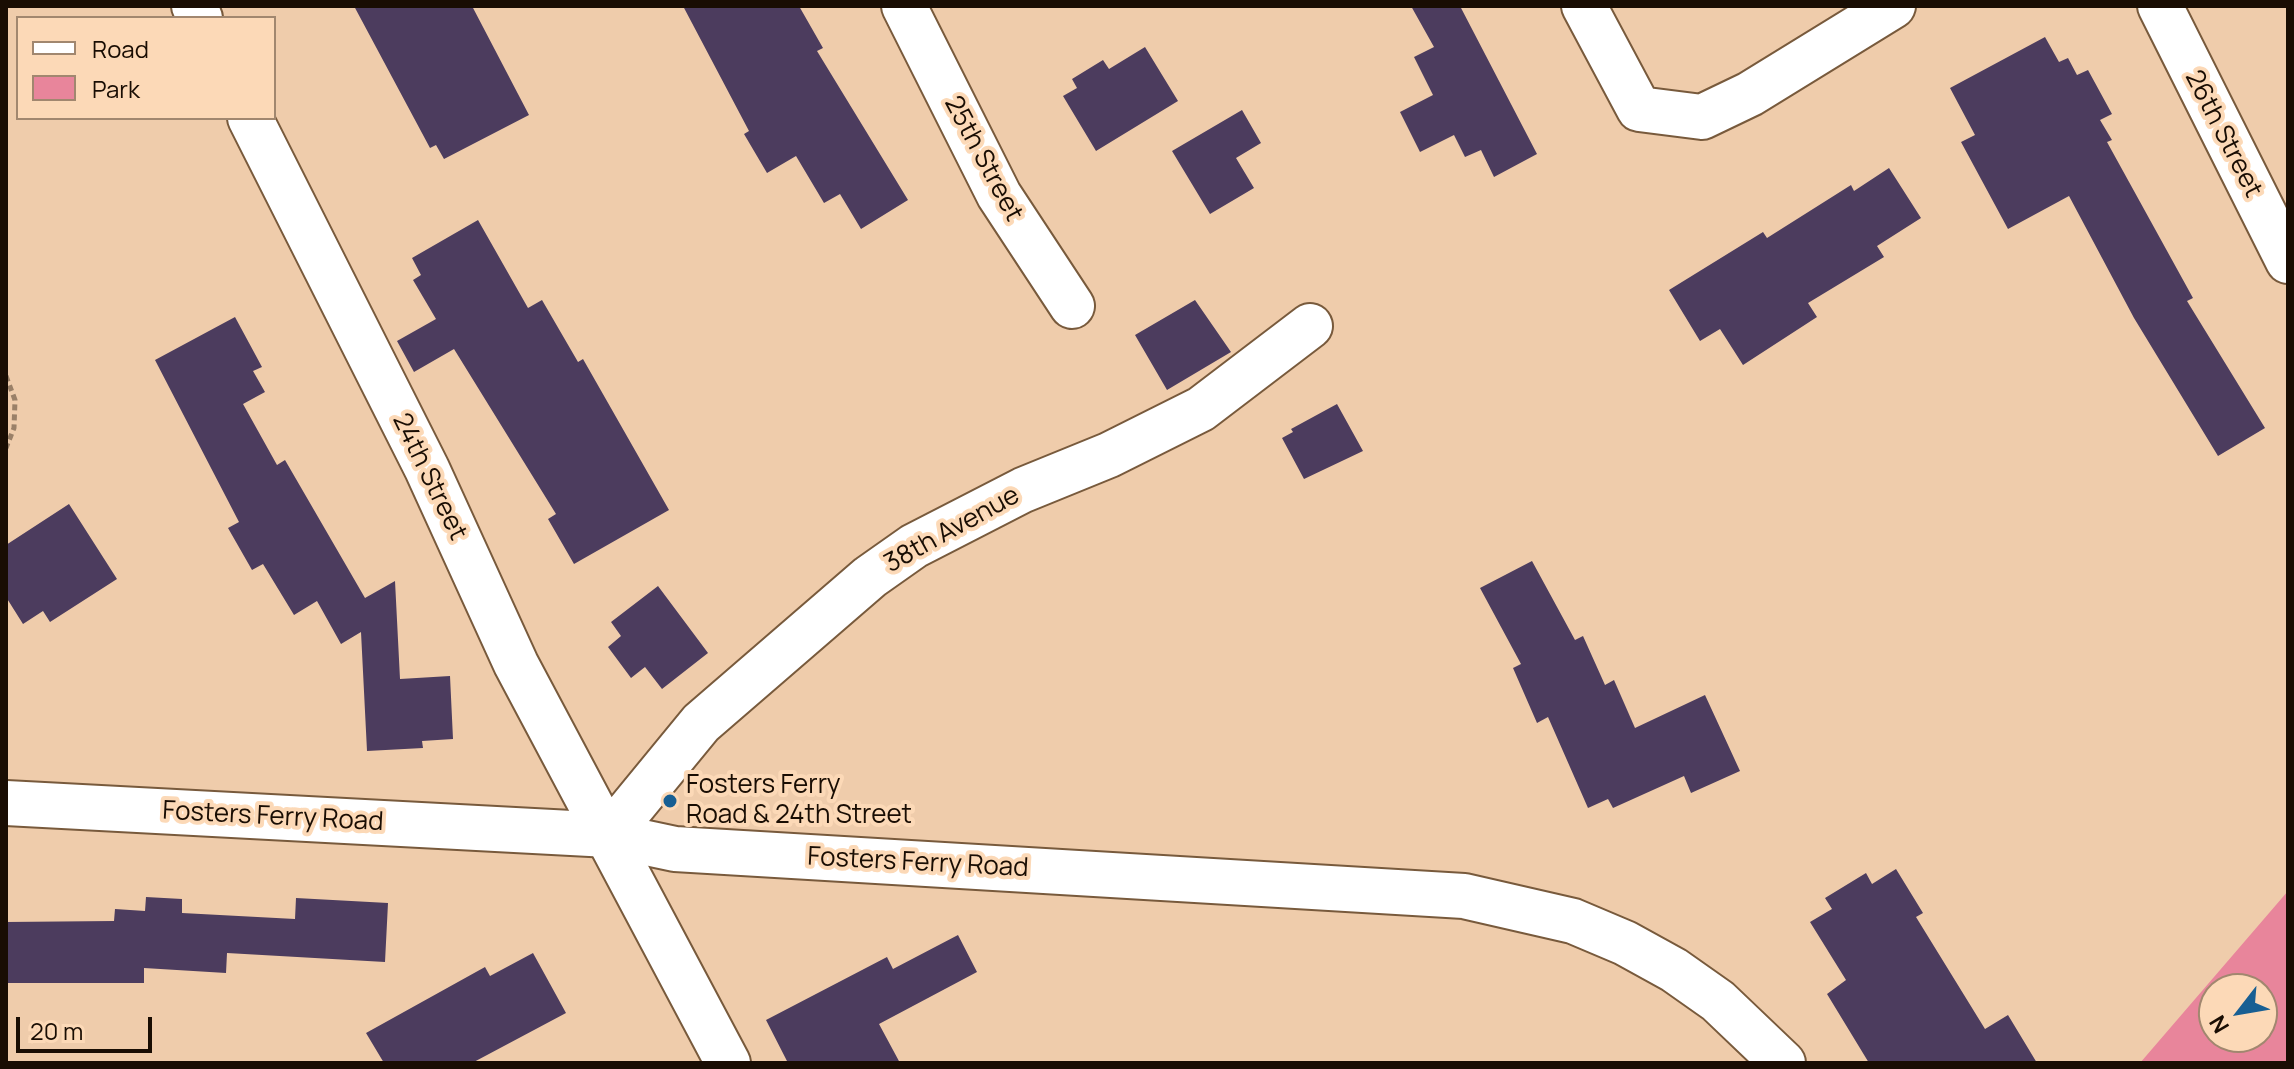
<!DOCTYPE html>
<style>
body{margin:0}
#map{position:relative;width:2294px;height:1069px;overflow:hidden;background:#efccab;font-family:Manrope,sans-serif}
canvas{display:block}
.frame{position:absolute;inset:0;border:8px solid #190d03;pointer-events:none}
.legend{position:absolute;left:16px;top:16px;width:260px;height:104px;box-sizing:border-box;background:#fcd9b7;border:2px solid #a1876f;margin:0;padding:10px 14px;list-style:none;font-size:24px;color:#190d03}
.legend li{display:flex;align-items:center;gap:16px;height:40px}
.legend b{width:40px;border:2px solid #a1876f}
.north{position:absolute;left:2198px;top:973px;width:80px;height:80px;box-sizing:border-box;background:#fcd9b7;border:2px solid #a1876f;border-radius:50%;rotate:239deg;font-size:22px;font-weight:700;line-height:32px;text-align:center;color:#190d03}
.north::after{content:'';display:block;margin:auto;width:28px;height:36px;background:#185f93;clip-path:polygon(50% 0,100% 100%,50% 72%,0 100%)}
.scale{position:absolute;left:16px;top:1017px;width:136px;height:36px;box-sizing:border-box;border:4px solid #190d03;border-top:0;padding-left:10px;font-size:24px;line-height:28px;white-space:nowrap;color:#190d03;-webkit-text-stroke:6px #fcd9b7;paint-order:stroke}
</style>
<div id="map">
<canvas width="2294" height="1069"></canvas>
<div class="frame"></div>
<ul class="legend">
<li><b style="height:10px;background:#fff"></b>Road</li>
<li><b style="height:22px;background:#e8859b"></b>Park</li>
</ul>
<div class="north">N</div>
<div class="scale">20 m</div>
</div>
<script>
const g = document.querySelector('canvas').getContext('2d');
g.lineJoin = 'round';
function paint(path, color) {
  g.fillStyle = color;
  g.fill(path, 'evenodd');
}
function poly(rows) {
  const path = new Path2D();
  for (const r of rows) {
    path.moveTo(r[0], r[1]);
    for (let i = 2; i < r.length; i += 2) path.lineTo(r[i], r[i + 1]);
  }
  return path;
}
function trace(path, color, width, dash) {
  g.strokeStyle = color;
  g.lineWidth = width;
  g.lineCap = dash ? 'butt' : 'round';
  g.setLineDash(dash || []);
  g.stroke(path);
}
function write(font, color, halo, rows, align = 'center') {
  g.font = font + ' Manrope,sans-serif';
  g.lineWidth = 8;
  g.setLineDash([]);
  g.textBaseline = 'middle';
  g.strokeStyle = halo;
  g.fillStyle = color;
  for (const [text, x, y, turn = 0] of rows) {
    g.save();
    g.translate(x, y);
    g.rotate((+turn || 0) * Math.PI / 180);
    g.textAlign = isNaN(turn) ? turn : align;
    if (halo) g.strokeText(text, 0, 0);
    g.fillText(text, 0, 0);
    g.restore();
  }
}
paint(poly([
 [2288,891,2288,1063,2140,1063],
 [2214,989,2262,989,2262,1037,2214,1037]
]), '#e8859b');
paint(poly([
 [354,6,472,6,529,115,444,159,436,145,430,148],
 [683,6,799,6,823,48,817,51,908,200,861,229,840,194,824,203,796,156,767,173,744,134,749,131],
 [1411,6,1460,6,1537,154,1494,177,1481,150,1465,157,1454,135,1420,152,1400,112,1433,95,1414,57,1434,47],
 [2045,37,2059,62,2068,58,2077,75,2088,70,2112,114,2100,120,2112,140,2107,142,2193,298,2187,301,2265,428,2218,456,2134,318,2069,196,2008,229,1961,142,1975,135,1950,88],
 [1145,47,1178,101,1096,151,1063,96,1077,88,1072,79,1103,60,1109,69],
 [1242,110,1261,143,1236,158,1254,188,1210,214,1172,151],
 [1889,168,1921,218,1877,246,1884,257,1808,303,1817,317,1743,365,1720,329,1700,341,1669,290,1763,232,1767,238,1851,185,1854,191],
 [478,220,528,308,542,300,578,362,583,359,669,510,574,564,548,519,556,514,454,349,414,372,397,341,436,319,413,280,421,275,412,258],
 [1195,300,1231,352,1167,390,1135,335],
 [235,317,262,367,253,371,265,392,243,404,277,465,285,460,365,598,395,581,400,679,450,676,453,739,422,741,423,748,367,751,361,632,341,644,317,601,294,615,263,564,252,570,228,528,239,522,155,360],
 [1337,404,1363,451,1304,479,1282,438,1293,432,1291,429],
 [69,504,117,579,50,622,43,611,23,624,6,597,6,545],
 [1532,561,1575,640,1583,636,1605,685,1614,680,1635,728,1705,695,1740,771,1691,793,1684,776,1613,808,1608,799,1588,808,1548,717,1537,723,1513,668,1521,664,1480,588],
 [658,586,708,653,662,689,645,667,631,678,608,647,621,636,611,622],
 [1896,869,1923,913,1916,917,1985,1029,2008,1015,2037,1063,1869,1063,1827,994,1846,980,1810,922,1832,909,1825,898,1866,873,1872,884],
 [146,897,182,899,182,913,295,919,296,898,388,903,385,962,227,953,226,973,144,968,144,983,6,983,6,922,114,921,115,909,145,911],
 [958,935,977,972,879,1024,900,1063,788,1063,766,1020,887,957,893,969],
 [533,953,566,1013,472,1063,384,1063,366,1033,485,967,490,976]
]), '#4c3c5e');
const street = poly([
 [194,6,200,18],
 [904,6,999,195,1072,306],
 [1584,6,1639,109,1702,117,1750,94,1893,6],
 [2160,6,2288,261],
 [250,118,427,469,516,664,728,1063],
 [609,835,701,723,870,577,914,546,1023,490,1109,455,1201,409,1310,326]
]);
const secondary = poly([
 [6,803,609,835,675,849,1464,896,1573,921,1625,943,1674,970,1718,1001,1783,1063]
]);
trace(street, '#785a3c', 48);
trace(secondary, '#785a3c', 48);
trace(poly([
 [6,376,15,400,14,428,6,448]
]), '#9a8068', 5, [6, 4]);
trace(street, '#fff', 44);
trace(secondary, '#fff', 44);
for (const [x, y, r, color] of [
 [670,801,8,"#185f93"]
]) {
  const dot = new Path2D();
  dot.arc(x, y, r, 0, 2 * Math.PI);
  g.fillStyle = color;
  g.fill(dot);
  trace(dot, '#fcd9b7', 3);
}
write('26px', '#190d03', '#fcd9b7', [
 ["26th Street",2223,134,63],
 ["25th Street",983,159,62],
 ["24th Street",429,477,64],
 ["38th Avenue",952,530,-29],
 ["Fosters Ferry Road",273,817,3],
 ["Fosters Ferry Road",918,863,3]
]);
write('26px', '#190d03', '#fcd9b7', [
 ["Fosters Ferry",686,786],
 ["Road & 24th Street",686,816]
], 'left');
</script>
